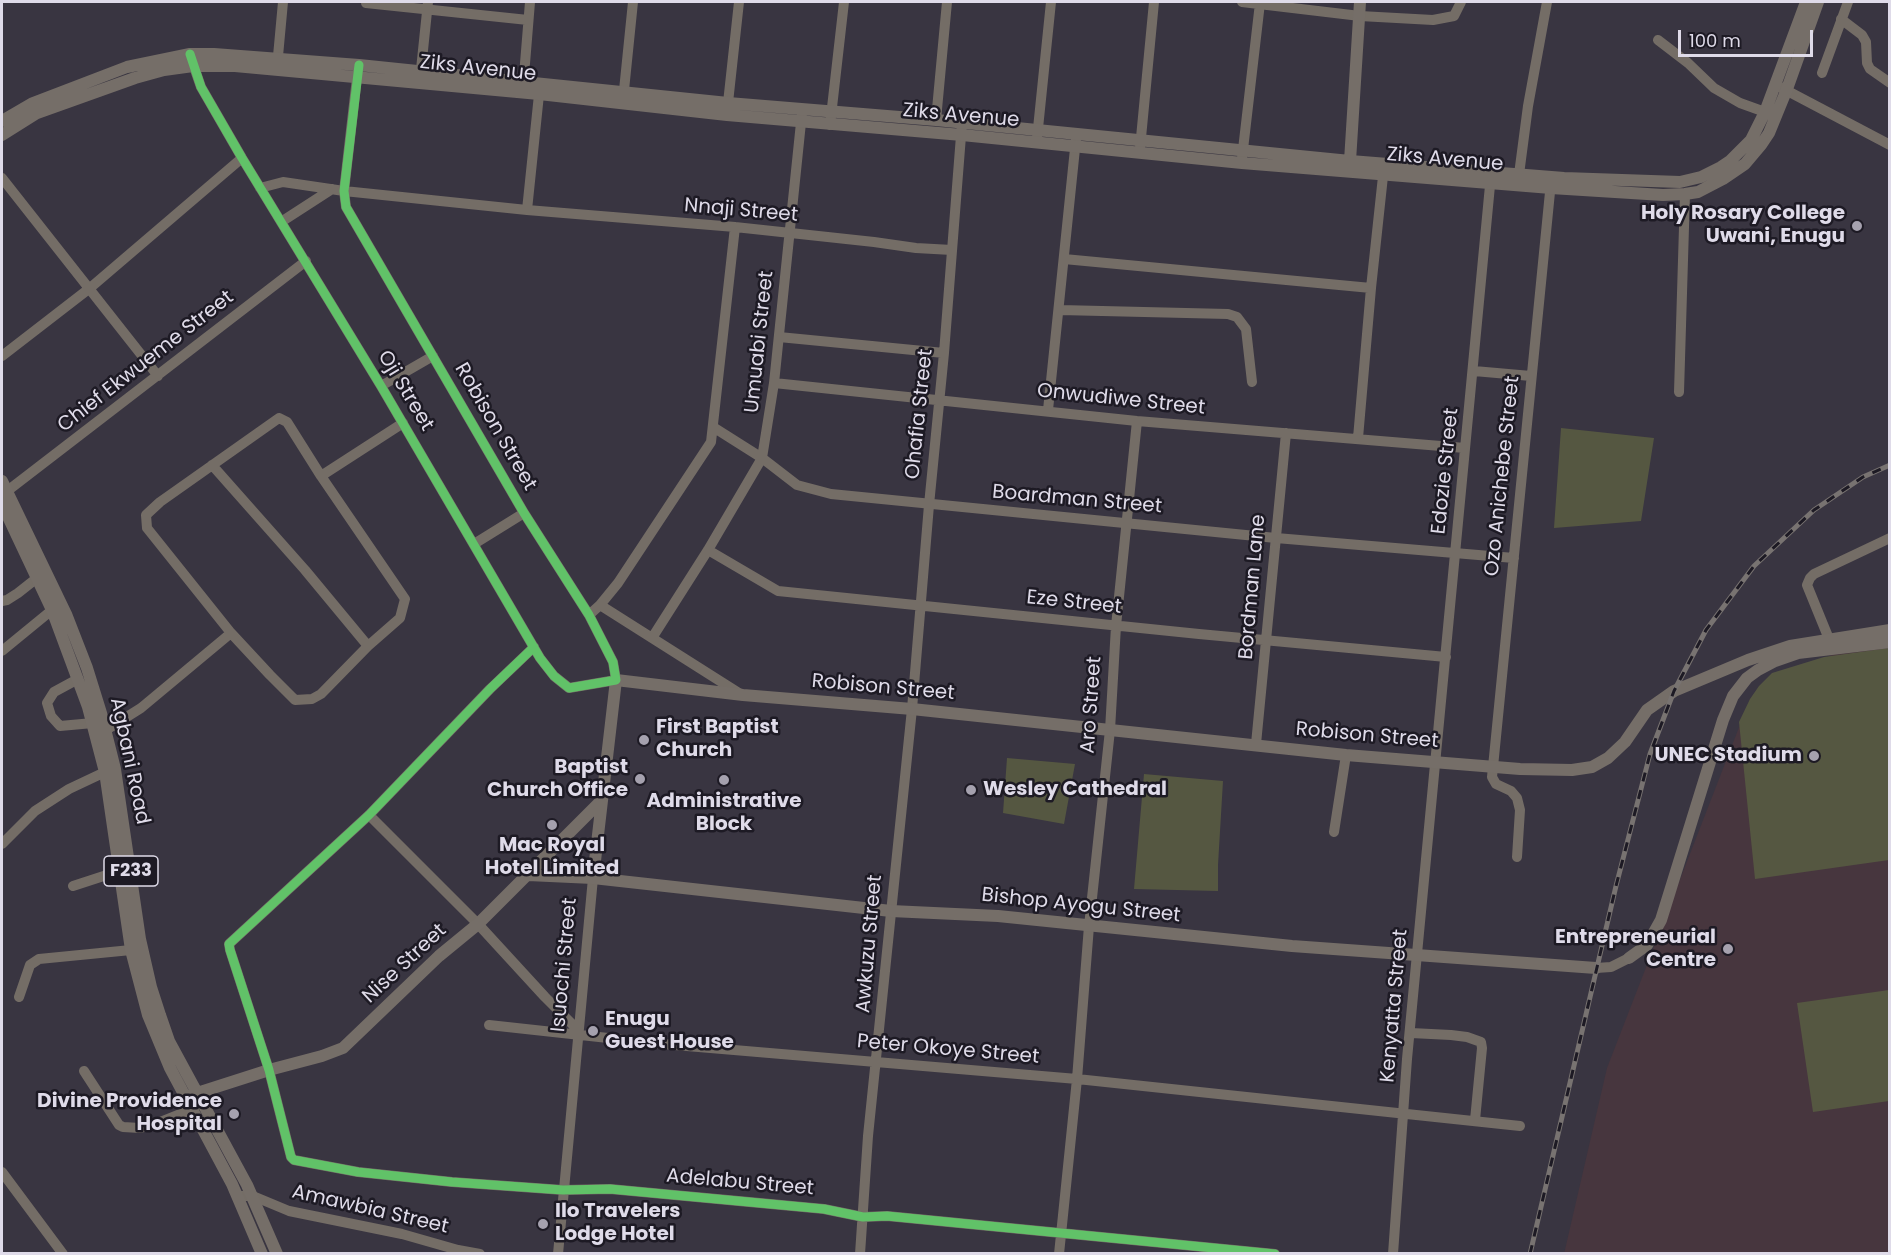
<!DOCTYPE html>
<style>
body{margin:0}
#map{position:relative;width:1891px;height:1255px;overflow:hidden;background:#393541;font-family:Poppins,sans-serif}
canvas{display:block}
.frame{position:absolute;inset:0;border:3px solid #dfdbe9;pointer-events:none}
.scale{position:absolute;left:1678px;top:30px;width:135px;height:27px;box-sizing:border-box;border:3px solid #dfdbe9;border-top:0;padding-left:8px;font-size:18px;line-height:21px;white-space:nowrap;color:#dfdbe9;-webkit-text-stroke:4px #1d1a24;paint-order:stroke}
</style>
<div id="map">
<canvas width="1891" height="1255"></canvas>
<div class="frame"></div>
<div class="scale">100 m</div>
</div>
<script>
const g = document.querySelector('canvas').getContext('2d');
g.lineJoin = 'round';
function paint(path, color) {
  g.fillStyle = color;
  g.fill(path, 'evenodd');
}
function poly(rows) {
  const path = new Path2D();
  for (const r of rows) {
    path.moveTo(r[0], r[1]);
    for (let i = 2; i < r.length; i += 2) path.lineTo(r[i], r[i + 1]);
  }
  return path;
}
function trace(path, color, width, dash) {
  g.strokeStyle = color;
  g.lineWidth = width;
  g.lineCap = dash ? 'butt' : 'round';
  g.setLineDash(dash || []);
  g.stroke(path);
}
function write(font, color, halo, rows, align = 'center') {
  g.font = font + ' Poppins,sans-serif';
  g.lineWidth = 5;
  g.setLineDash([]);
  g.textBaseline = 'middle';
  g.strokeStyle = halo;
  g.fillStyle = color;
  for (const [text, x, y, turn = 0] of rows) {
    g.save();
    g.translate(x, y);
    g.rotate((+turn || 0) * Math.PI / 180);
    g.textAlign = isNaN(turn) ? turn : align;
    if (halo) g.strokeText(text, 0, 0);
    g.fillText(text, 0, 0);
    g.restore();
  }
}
paint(poly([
 [1889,645,1889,1253,1564,1254,1607,1068,1750,699,1848,646]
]), '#47363e');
paint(poly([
 [1561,428,1654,438,1641,521,1554,528],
 [1889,648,1889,860,1755,879,1739,722,1750,699,1759,686,1772,673,1824,657],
 [1007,758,1075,764,1064,824,1003,813],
 [1144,774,1223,781,1218,865,1218,891,1134,889],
 [1889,990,1889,1101,1813,1112,1797,1003]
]), '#555741');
trace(poly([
 [1242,2,1360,16,1433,20,1454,16,1461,2],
 [366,3,528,20],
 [1841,19,1862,35,1866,42,1867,63,1870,69,1890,83],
 [1658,40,1688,63,1714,88,1740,103,1765,112],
 [192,61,201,87,242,158,381,386,540,658,554,676,569,688,616,680,613,662,589,615,524,513,346,207,344,191,358,69],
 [277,67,283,2],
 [1822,73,1848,2],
 [420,79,428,2],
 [1780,87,1890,145],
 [523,88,530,2],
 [623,100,633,2],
 [727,112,739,2],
 [936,120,947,2],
 [830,125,844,2],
 [1037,138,1051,2],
 [1140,148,1154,2],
 [1242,158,1260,3],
 [2,178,158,376],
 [1518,182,1528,106,1547,2],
 [260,188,283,182,344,191,527,210,735,227,874,242,916,248,952,250],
 [527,210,540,85],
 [281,222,332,189],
 [1064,259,1371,288],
 [1060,310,1228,314,1237,317,1246,329,1252,382],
 [779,337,944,353],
 [2,356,90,288,242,158],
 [1474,371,1531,376],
 [774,383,1137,421,1465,448],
 [381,386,433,356],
 [1679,392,1685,194],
 [1048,410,1076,139],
 [279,418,287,422,321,476,405,599,400,618,368,646,321,694,312,699,295,700,270,675,231,633,147,528,146,515,160,502,279,418],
 [713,427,762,458,797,485,831,494,1276,538,1514,558],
 [1358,438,1371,288,1384,167],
 [212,465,305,570,368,646],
 [321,476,403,423],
 [2,495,306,261],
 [474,544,524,513],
 [708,550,778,591,1199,634,1446,657],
 [2,601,7,600,18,593,37,578],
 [600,605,742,695],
 [589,615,600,605,618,583,711,442,735,227],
 [652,638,708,550,762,458,774,383,802,113],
 [1829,639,1807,585,1810,578,1814,574,1890,538],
 [534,647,490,689,369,815,229,944,230,950,269,1070,291,1157,294,1160,358,1172,452,1182,563,1190,610,1189,824,1209,863,1217,887,1216,1275,1254],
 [2,651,52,610],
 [78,679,54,692,47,703,51,716,60,726,93,723],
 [106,730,141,708,231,633],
 [1256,744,1286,433],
 [369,815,478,924,545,997,578,1030],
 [1334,832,1346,755],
 [2,844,35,811,69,789,105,772],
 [1517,857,1520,810,1517,798,1511,791,1496,784,1492,777,1551,182],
 [73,886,119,871],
 [1596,968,1611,967,1629,958],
 [19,997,30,965,39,959,131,950],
 [489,1025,663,1044,1077,1079,1520,1126],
 [1411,1033,1451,1035,1467,1037,1481,1042,1482,1048,1475,1120],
 [84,1071,119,1125,123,1127,140,1128,153,1125,193,1109],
 [2,1172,63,1254],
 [237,1196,253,1196,289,1211,402,1234,458,1250,480,1254],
 [558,1254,593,878],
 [860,1254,868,1136,912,709,929,505,944,353,962,123],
 [1059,1254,1077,1079,1089,926,1110,730,1116,626,1137,421],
 [1393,1254,1407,1059,1491,175]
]), '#746d66', 10);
trace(poly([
 [2,121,33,103,127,67,190,54,214,54,359,65,728,103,936,120,1350,161,1564,178,1680,182,1701,177,1721,167,1730,161,1751,140,1765,112,1806,2],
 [2,135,37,113,135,78,164,70,193,66,235,66,539,94,727,115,962,135,1242,163,1551,188,1663,195,1685,194,1698,192,1723,179,1745,164,1761,145,1769,133,1787,89,1818,2],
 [1350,161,1360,2],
 [2,481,66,614,87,668,101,713,115,769,140,939,151,987,160,1015,169,1041,247,1185,277,1254],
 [2,504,52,610,88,707,105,772,131,950,148,1015,170,1068,232,1184,262,1254],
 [528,875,593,878,891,911,998,916,1292,946,1596,968],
 [593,878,616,680,743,695,912,709,1346,755,1520,769,1572,770,1592,767,1608,758,1625,742,1647,710,1674,691,1748,660,1790,646,1890,630],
 [1629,958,1647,945,1661,920,1723,720,1733,696,1747,678,1758,670,1775,661,1798,653,1890,642],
 [191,1095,269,1070,322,1056,343,1048,439,956,478,924,602,800]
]), '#756e68', 12);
const rail = poly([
 [1530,1254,1616,886,1650,754,1674,691,1706,630,1754,566,1814,510,1863,477,1890,465]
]);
trace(rail, '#787371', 5);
trace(rail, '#1d1a24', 3, [9]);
trace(poly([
 [190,54,201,87,242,158,381,386,540,658,554,676,569,688,616,680,613,662,589,615,524,513,346,207,344,191,359,65],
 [534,647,490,689,369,815,229,944,230,950,269,1070,291,1157,294,1160,358,1172,452,1182,563,1190,610,1189,824,1209,863,1217,887,1216,1275,1254]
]), '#61c268', 9);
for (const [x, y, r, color] of [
 [1857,226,6,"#a5a1ae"],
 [644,740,6,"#a5a1ae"],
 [1814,756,6,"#a5a1ae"],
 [640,779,6,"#a5a1ae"],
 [724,780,6,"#a5a1ae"],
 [971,790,6,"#a5a1ae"],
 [552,825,6,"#a5a1ae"],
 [1728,949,6,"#a5a1ae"],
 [593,1031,6,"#a5a1ae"],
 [234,1114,6,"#a5a1ae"],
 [543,1224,6,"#a5a1ae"]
]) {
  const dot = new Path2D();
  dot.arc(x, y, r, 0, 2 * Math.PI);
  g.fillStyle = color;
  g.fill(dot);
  trace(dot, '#1d1a24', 2);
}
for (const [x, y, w] of [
 [131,871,54]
]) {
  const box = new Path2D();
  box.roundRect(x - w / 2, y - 15, w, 30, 4.5);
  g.fillStyle = '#1d1a24';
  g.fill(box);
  trace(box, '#dfdbe9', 1.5);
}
write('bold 18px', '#dfdbe9', null, [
 ["F233",131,871]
]);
write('20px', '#dfdbe9', '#1d1a24', [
 ["Ziks Avenue",478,69,6],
 ["Ziks Avenue",961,116,5],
 ["Ziks Avenue",1445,160,5],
 ["Nnaji Street",741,211,5],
 ["Umuabi Street",760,342,-84],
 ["Chief Ekwueme Street",146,362,-38],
 ["Oji Street",405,391,59],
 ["Onwudiwe Street",1121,400,6],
 ["Ohafia Street",920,414,-84],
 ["Robison Street",495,427,60],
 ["Edozie Street",1446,471,-84],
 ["Ozo Anichebe Street",1503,476,-84],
 ["Boardman Street",1077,500,5],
 ["Bordman Lane",1253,587,-85],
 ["Eze Street",1074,603,6],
 ["Robison Street",883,688,5],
 ["Aro Street",1092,705,-86],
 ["Robison Street",1367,736,5],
 ["Agbani Road",129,761,78],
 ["Bishop Ayogu Street",1081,906,6],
 ["Awkuzu Street",870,944,-85],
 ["Nise Street",405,964,-43],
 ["Isuochi Street",565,965,-85],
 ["Kenyatta Street",1395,1006,-85],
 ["Peter Okoye Street",948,1050,5],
 ["Adelabu Street",740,1183,5],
 ["Amawbia Street",370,1210,13]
]);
write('bold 20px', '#dfdbe9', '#1d1a24', [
 ["Holy Rosary College",1845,214],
 ["Uwani, Enugu",1845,237],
 ["First Baptist",656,728,"left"],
 ["Church",656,751,"left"],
 ["UNEC Stadium",1802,756],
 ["Baptist",628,768],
 ["Church Office",628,791],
 ["Wesley Cathedral",983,790,"left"],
 ["Administrative",724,802,"center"],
 ["Block",724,825,"center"],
 ["Mac Royal",552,846,"center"],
 ["Hotel Limited",552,869,"center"],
 ["Entrepreneurial",1716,938],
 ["Centre",1716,961],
 ["Enugu",605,1020,"left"],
 ["Guest House",605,1043,"left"],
 ["Divine Providence",222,1102],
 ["Hospital",222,1125],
 ["Ilo Travelers",555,1212,"left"],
 ["Lodge Hotel",555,1235,"left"]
], 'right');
</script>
